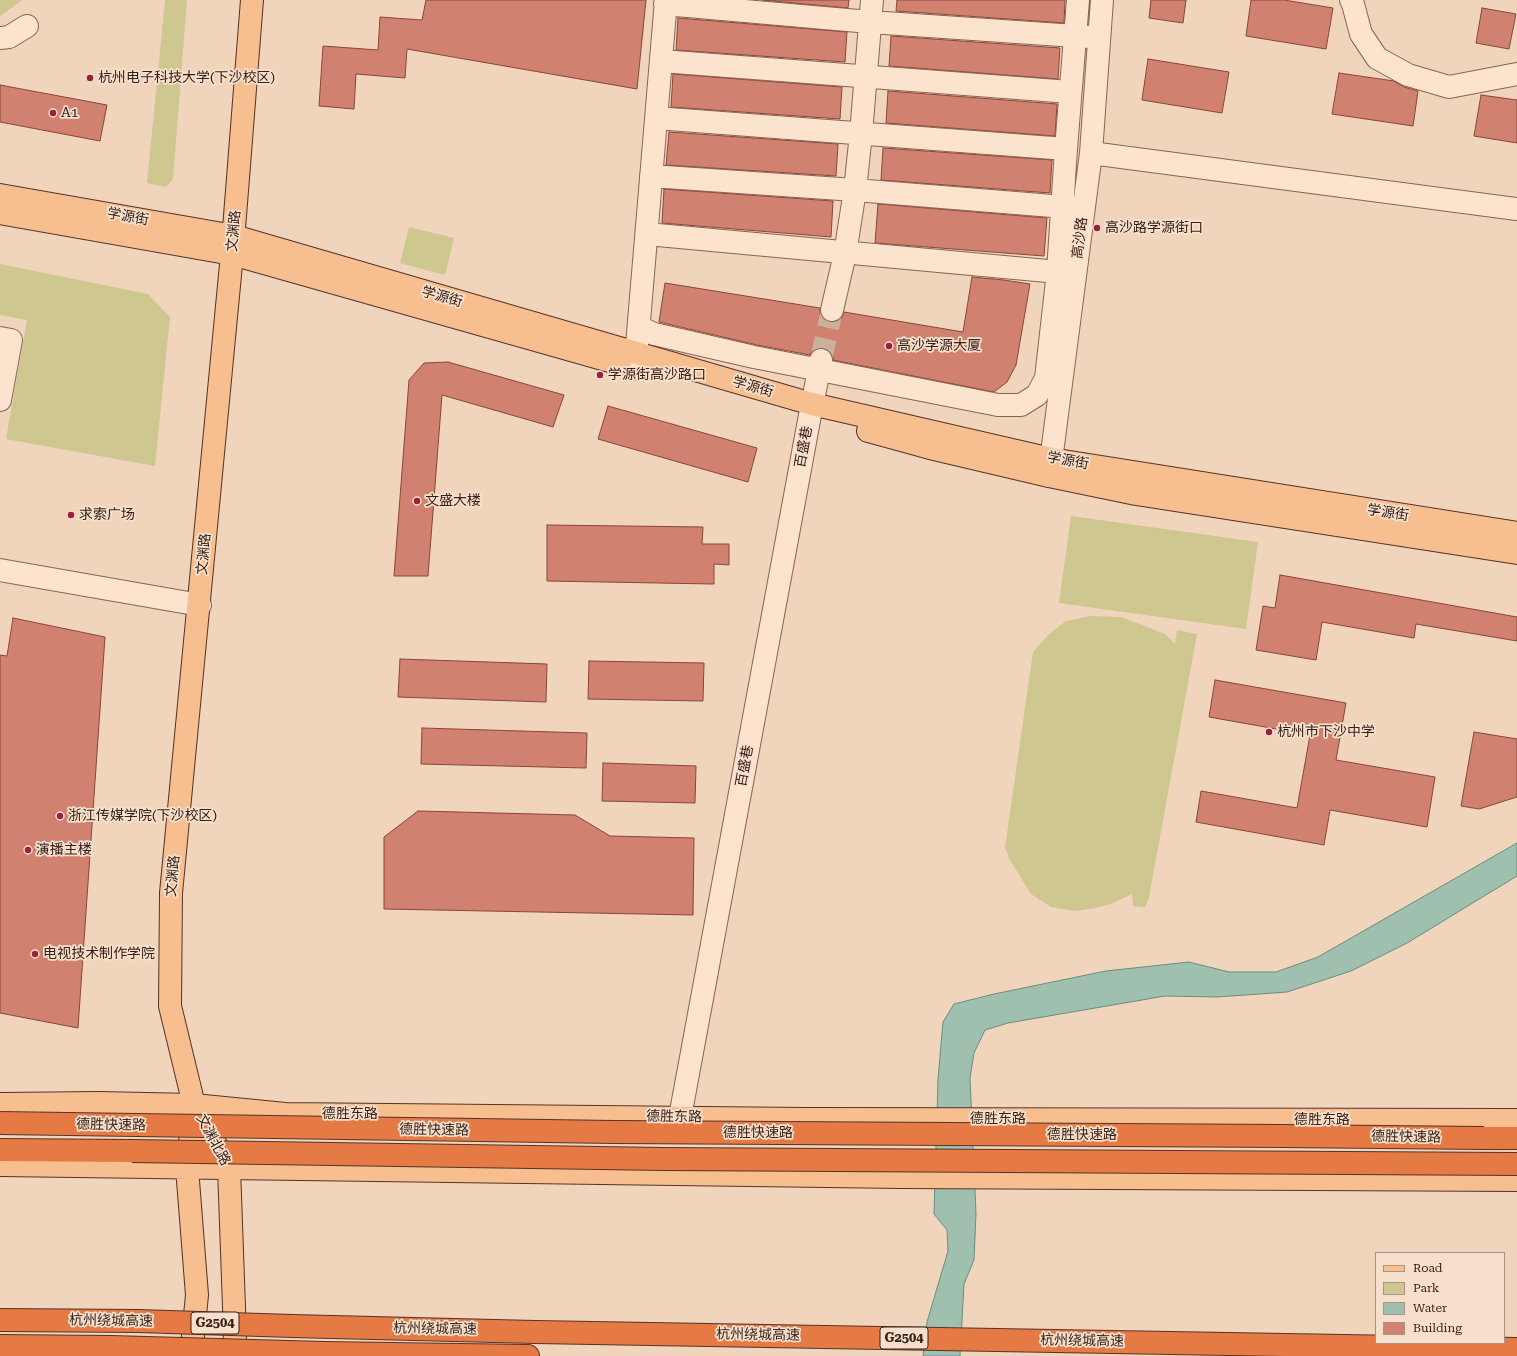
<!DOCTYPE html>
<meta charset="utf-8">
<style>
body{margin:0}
#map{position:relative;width:1517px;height:1356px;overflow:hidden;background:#f0d4bb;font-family:"Roboto Serif",serif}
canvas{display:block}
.legend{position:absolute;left:1375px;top:1252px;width:130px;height:92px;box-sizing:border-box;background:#f7e0cb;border:1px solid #aa9484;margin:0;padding:5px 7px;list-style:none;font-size:12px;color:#36211a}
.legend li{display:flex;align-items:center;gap:8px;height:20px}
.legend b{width:20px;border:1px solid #aa9484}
</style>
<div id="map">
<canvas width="1517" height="1356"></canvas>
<ul class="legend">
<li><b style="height:5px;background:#f7be8f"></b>Road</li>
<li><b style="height:11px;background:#cec78f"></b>Park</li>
<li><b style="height:11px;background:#a0c0af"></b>Water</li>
<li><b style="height:11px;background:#d1816f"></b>Building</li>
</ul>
</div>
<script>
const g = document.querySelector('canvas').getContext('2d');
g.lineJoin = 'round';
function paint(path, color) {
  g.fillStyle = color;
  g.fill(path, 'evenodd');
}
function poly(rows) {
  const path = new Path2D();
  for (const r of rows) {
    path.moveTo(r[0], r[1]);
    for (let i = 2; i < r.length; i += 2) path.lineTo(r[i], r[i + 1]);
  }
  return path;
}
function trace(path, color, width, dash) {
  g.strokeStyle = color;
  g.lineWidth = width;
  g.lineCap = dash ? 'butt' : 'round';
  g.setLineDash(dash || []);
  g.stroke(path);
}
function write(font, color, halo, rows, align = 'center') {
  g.font = font + ' "Roboto Serif","Noto Sans SC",serif';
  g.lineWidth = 3.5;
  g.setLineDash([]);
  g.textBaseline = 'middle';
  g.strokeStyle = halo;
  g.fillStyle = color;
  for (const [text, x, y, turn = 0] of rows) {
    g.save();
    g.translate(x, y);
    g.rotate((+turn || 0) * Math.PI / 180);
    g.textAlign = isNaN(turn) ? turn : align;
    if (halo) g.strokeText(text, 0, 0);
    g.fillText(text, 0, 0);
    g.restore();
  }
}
paint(poly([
 [0,0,22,0,0,16],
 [165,0,187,0,173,179,166,187,147,183],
 [409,227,454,238,445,275,400,263],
 [0,264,148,294,170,317,155,466,6,439,27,320,0,315],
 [1071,516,1258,542,1246,629,1059,603],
 [1091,616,1121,617,1165,634,1175,644,1177,630,1197,634,1149,897,1145,907,1133,906,1132,894,1113,903,1096,908,1075,911,1051,907,1031,894,1010,860,1005,848,1033,652,1049,634,1066,621]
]), '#cec78f');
const water = poly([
 [1517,843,1517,876,1407,943,1351,971,1287,992,1217,997,1165,996,1008,1023,985,1030,974,1053,970,1078,976,1214,974,1260,964,1284,960,1356,923,1356,927,1322,948,1251,947,1230,934,1214,938,1079,943,1022,954,1004,994,994,1106,971,1189,962,1229,972,1276,972,1318,957,1517,843]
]);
paint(water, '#a0c0af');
trace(water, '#678e7b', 1);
const building = poly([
 [426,0,646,0,637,89,407,49,405,78,356,74,354,109,319,106,323,46,378,50,380,17,422,20,426,0],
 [762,0,849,0,848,8,762,0],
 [897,0,1065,0,1064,23,896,11,897,0],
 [1151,0,1186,0,1183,23,1149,18,1151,0],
 [1251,0,1284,0,1333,8,1326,49,1246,36,1251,0],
 [1482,8,1516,14,1509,49,1476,43,1482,8],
 [678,18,847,32,845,62,676,50,678,18],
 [891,36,1060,48,1058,79,889,66,891,36],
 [1148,59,1229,72,1222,113,1142,100,1148,59],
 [1339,73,1394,81,1404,87,1418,91,1413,126,1332,114,1339,73],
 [673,74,842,87,840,119,671,107,673,74],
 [0,85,107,105,100,141,0,122,0,85],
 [888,91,1057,104,1055,136,886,123,888,91],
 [1481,95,1517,100,1517,143,1474,136,1481,95],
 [669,132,838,144,836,176,666,165,669,132],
 [883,148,1052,160,1050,193,881,180,883,148],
 [664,189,833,201,831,237,662,223,664,189],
 [878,204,1047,218,1044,256,875,243,878,204],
 [972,277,1004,280,1030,284,1016,365,1007,382,994,392,833,360,833,356,830,351,824,348,817,348,812,351,810,355,757,345,659,322,665,283,820,308,820,314,823,319,830,322,836,322,841,319,844,312,963,332,972,277],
 [448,362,564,395,553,427,442,395,428,576,394,576,409,380,424,363,448,362],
 [608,406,757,448,748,482,598,439,608,406],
 [547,525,703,527,702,544,729,544,729,565,714,564,714,584,547,581,547,525],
 [1280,575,1517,617,1517,641,1416,624,1414,638,1322,622,1316,660,1256,650,1263,606,1275,608,1280,575],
 [13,618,105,637,78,1028,0,1013,0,655,7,656,13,618],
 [400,659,547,664,546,702,398,697,400,659],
 [589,661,704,663,703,701,588,699,589,661],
 [1215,680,1346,703,1336,760,1435,777,1427,827,1330,810,1324,845,1196,822,1201,791,1297,808,1310,735,1209,717,1215,680],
 [422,728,587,733,586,768,421,764,422,728],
 [1474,732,1517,739,1517,797,1479,809,1461,806,1474,732],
 [603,763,696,766,695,803,602,801,603,763],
 [418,811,575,815,610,836,694,838,693,915,384,909,384,837,418,811]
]);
paint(building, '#d1816f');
trace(building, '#884639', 1);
trace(poly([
 [821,360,832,310]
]), '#cbb09b', 22, [22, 11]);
const minor = poly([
 [1351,0,1353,4,1361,34,1377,58,1408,75,1449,87,1517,74],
 [665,4,870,22,1090,37],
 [0,38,9,37,27,26],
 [661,61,1070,92],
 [656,118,1066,149],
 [1091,153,1517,209],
 [651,176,855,190,1077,208],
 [647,234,1058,272],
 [832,310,845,254,855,190,861,134,872,0],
 [639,327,654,334,754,357,998,405,1021,405,1037,395,1046,378,1058,272,1066,149,1078,0],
 [0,338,11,340,0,400],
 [635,369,666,0],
 [1049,476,1091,153,1102,0],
 [0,570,200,605],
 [680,1117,810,415,821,360]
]);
const major = poly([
 [0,195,234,236,812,404,1051,459,1517,533],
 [0,213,232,254,620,364],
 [868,431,930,448,1049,476,1136,494,1517,553],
 [0,1104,99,1103,194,1105,285,1114,807,1119,1517,1120],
 [0,1165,901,1177,1517,1180],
 [191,1356,197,1295,187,1168,194,1108],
 [233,1356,235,1335,229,1168,194,1105,170,1006,171,893,232,254,252,0]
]);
const highway = poly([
 [1484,1138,1517,1138],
 [0,1150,132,1151],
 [0,1320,138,1321],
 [292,1326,535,1332,1517,1349],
 [0,1346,111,1347],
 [324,1353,528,1356]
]);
trace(minor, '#886454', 24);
trace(major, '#553329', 24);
trace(highway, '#553329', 24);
trace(minor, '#fbe3ce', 22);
trace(major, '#f7be8f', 22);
trace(highway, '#e67a45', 22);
const highwayBridge = poly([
 [0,1123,614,1132,1282,1136,1484,1138],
 [132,1151,665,1159,1517,1164],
 [138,1321,292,1326],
 [111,1347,324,1353]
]);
trace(highwayBridge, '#553329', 24, []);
trace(highwayBridge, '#e67a45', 22);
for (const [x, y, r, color] of [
 [90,78,4,"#9a213e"],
 [53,113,4,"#9a213e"],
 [1097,228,4,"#9a213e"],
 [889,346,4,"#9a213e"],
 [600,375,4,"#9a213e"],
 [417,501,4,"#9a213e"],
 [71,515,4,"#9a213e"],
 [1269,732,4,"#9a213e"],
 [60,816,4,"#9a213e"],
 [28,850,4,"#9a213e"],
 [35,954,4,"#9a213e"]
]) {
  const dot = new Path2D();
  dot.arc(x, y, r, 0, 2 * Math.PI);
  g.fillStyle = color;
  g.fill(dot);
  trace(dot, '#f7e0cb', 1.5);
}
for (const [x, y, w] of [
 [215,1323,48],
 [904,1338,48]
]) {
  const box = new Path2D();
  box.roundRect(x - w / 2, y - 11, w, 22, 3);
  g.fillStyle = '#f7e0cb';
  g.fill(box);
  trace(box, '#36211a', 1);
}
write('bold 13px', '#36211a', null, [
 ["G2504",215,1323],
 ["G2504",904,1338]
]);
write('14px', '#36211a', '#f7e0cb', [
 ["杭州电子科技大学(下沙校区)",98,78],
 ["A1",61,113],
 ["高沙路学源街口",1105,228],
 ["高沙学源大厦",897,346],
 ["学源街高沙路口",608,375],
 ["文盛大楼",425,501],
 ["求索广场",79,515],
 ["杭州市下沙中学",1277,732],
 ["浙江传媒学院(下沙校区)",68,816],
 ["演播主楼",36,850],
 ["电视技术制作学院",43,954]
], 'left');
write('14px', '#36211a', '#f7e0cb', [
 ["学源街",128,217,10],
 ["文渊路",234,231,-85],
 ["高沙路",1080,238,-83],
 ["学源街",442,297,16],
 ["学源街",753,387,16],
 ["百盛巷",804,447,-80],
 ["学源街",1068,461,10],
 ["学源街",1388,513,9],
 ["文渊路",204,554,-85],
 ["百盛巷",745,766,-80],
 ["文渊路",173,876,-85],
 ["德胜东路",350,1114],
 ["德胜东路",674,1117,1],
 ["德胜东路",998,1119],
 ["德胜东路",1322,1120],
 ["德胜快速路",111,1125,1],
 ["德胜快速路",434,1130,1],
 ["德胜快速路",758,1133],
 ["德胜快速路",1082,1135],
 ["德胜快速路",1406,1137,1],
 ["文渊北路",213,1140,62],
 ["杭州绕城高速",111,1321,1],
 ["杭州绕城高速",435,1329,1],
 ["杭州绕城高速",758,1335,1],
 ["杭州绕城高速",1082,1341,1]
]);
</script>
